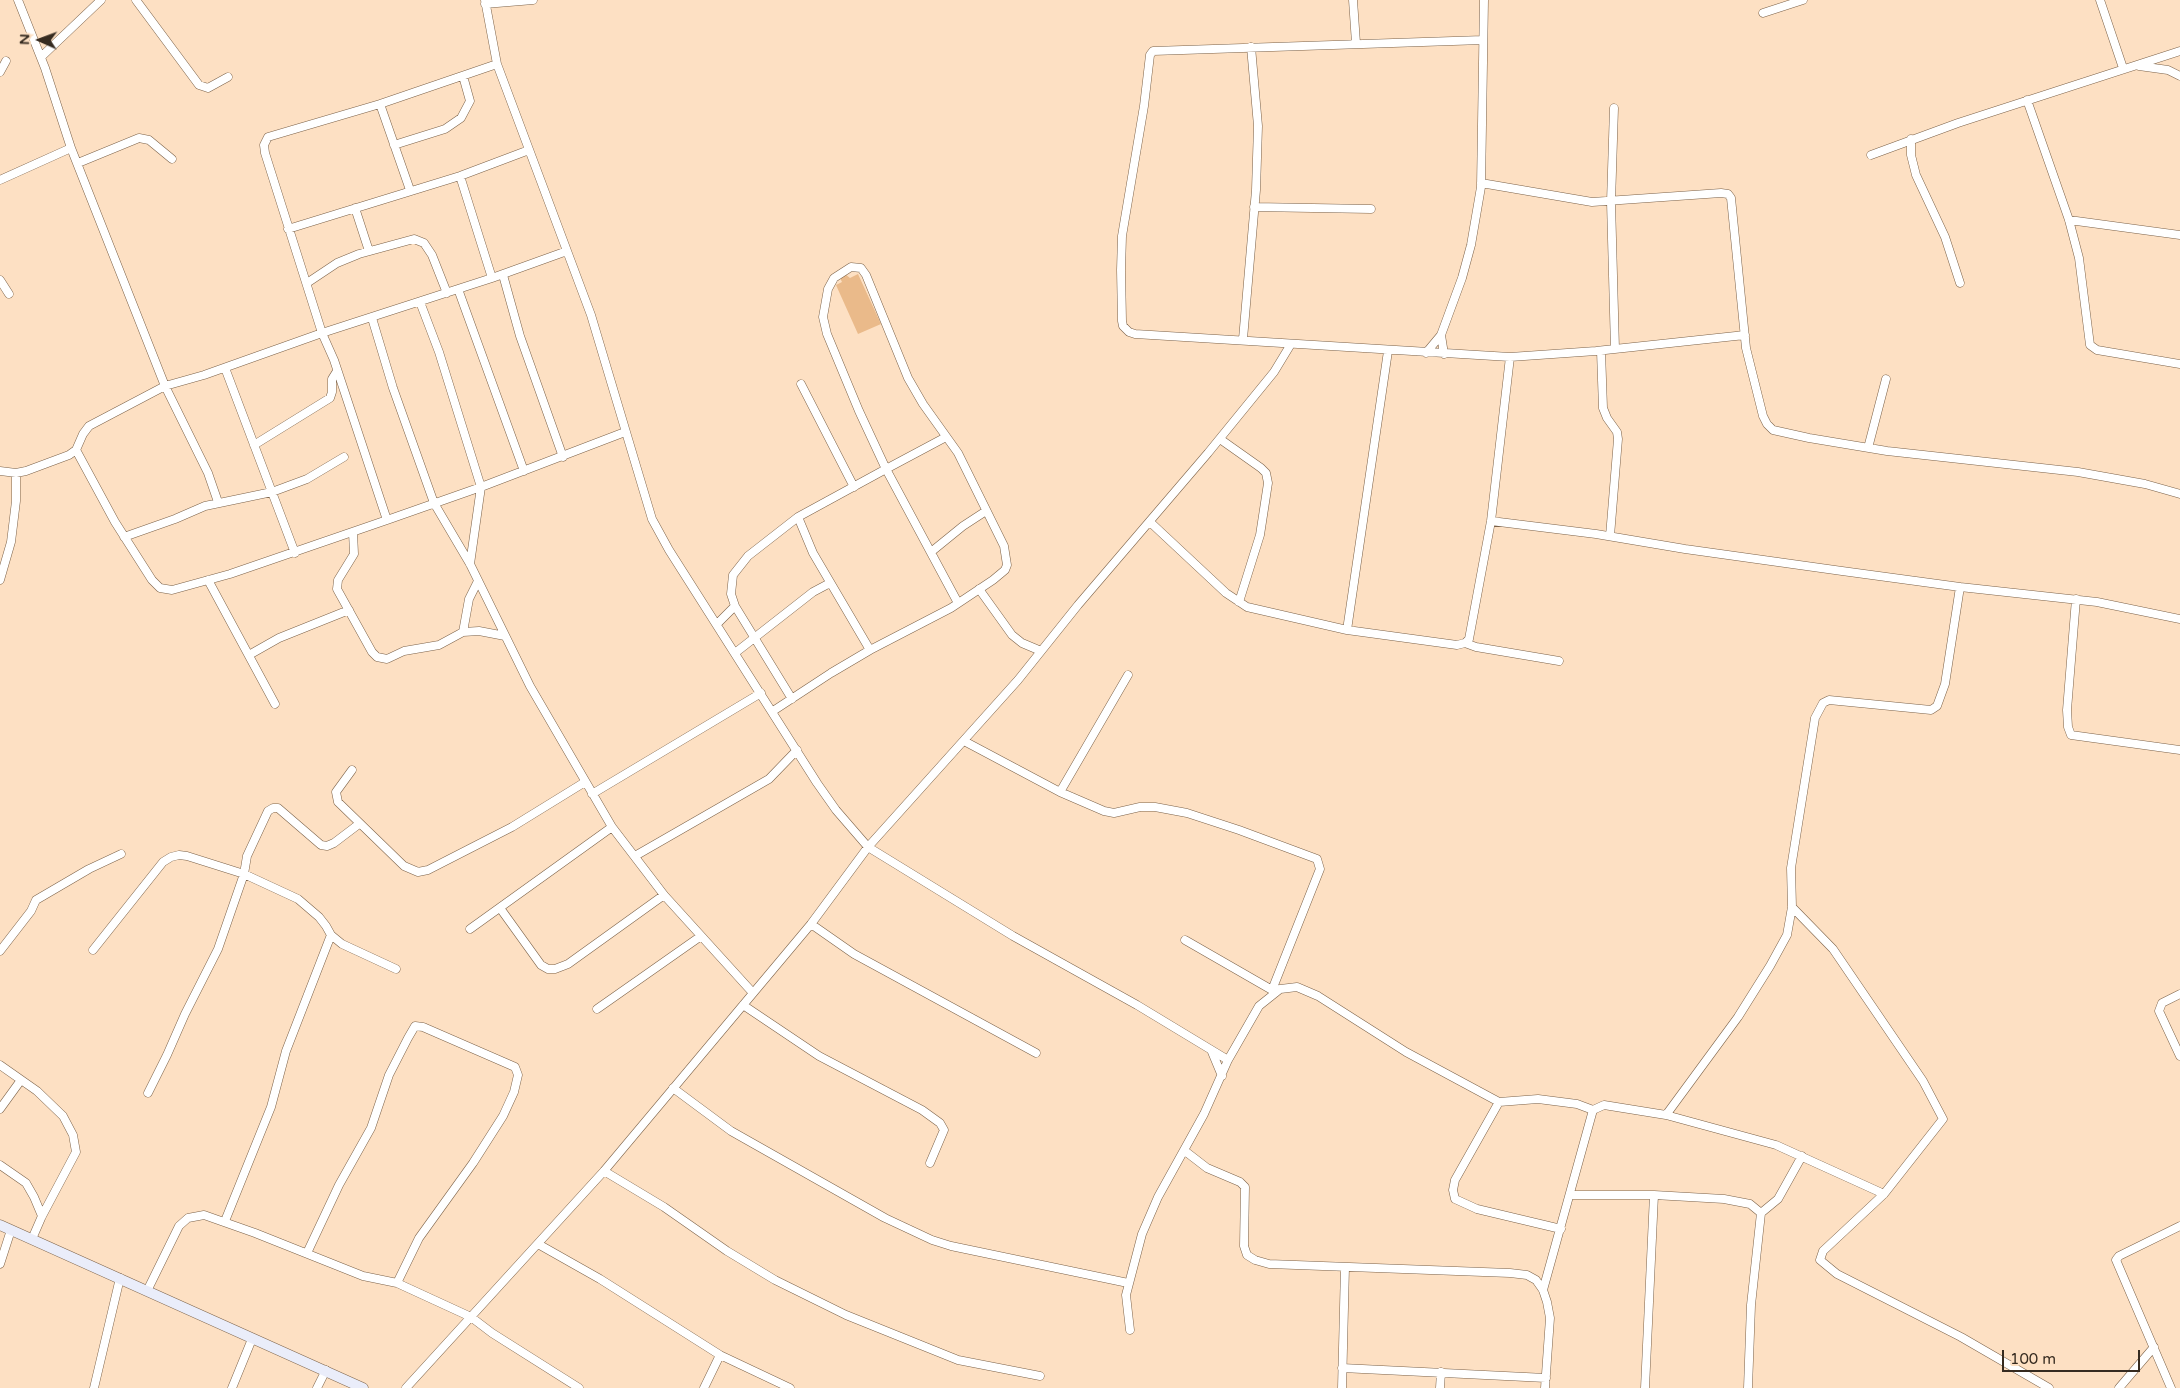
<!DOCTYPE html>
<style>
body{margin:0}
#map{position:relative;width:2180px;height:1388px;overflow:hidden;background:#fde0c3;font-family:"Varela Round",sans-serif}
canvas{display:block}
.north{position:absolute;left:15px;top:15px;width:50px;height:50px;-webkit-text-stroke:4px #fde0c3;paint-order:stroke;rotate:272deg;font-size:14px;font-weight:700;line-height:20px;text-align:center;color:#362b20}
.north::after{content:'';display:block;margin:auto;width:18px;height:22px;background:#362b20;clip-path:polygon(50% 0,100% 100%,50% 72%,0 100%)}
.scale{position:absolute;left:2002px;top:1350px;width:138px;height:22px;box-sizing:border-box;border:2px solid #362b20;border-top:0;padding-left:6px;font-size:15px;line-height:18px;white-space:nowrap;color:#362b20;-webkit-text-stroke:4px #fde0c3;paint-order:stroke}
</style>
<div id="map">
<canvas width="2180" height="1388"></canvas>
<div class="north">N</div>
<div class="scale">100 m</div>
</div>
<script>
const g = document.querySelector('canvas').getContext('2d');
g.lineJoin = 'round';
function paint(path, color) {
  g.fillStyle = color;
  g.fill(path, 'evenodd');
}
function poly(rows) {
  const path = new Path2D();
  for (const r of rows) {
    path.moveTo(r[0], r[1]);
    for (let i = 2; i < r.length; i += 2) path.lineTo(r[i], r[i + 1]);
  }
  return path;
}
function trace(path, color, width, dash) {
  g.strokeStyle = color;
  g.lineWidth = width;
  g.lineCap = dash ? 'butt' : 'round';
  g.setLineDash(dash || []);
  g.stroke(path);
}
paint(poly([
 [845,274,850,278,858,274,881,324,858,334,836,285,842,282,840,278]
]), '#eaba8a');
const street = poly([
 [18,0,45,68,71,148],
 [136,0,199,85,208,88,228,77],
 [485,0,497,64,591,315,652,519,669,550,817,783,836,810,868,847,1013,936,1137,1005,1228,1060],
 [1353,0,1356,43],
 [2100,0,2123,68],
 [485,4,533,0],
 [1763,13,1803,0],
 [1483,40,1153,51,1150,55,1144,106,1122,236,1121,270,1122,321,1123,326,1129,332,1135,334,1510,357,1596,351,1745,335],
 [41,57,101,0],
 [2139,66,2168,70,2180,76],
 [0,72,6,61],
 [2027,100,2069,220,2079,258,2090,345,2097,350,2180,364],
 [380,104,410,190],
 [1614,108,1611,202,1615,349],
 [1911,139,1911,155,1916,175,1945,237,1960,283],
 [394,145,445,129,461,118,470,101,463,76],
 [1871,155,1958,123,2180,51],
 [78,163,139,138,149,140,172,159],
 [460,176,492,278],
 [0,180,71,148,165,386,208,473,218,502],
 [1481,183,1592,202,1721,193,1728,194,1731,198,1746,348,1763,416,1767,424,1773,430,1809,438,1887,451,2078,472,2145,484,2180,494],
 [1254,207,1371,209],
 [355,208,369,251],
 [2069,220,2180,235],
 [288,229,460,176,529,150],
 [567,251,492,278,322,333,334,360,387,520,481,487,625,432],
 [503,275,520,336,563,457],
 [0,280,9,294],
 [307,283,337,263,359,254,414,239,424,243,432,255,447,293],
 [458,289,524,471],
 [420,302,439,352,481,487,470,564],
 [372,318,393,388,434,503,470,564,530,686,612,827,664,895,753,993],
 [1441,335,1444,354],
 [1243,339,1256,190,1258,126,1251,47],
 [1601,351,1603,408,1607,418,1617,432,1618,439,1610,536],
 [1426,353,1441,335,1462,278,1471,245,1481,187,1484,0],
 [225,368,295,553],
 [801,384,854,487],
 [946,437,886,469,958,603],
 [1220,439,1261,468,1266,473,1268,483,1260,535,1239,602],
 [254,445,330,398,332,392,332,379,337,371],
 [1868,448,1886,379],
 [76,450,83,434,89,426,165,386,204,375,322,333,265,153,264,145,268,137,380,104,497,64],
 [0,471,16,473,26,471,69,455,76,450,115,522,152,580,160,588,172,590,230,574,387,520],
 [798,517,813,553,870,650],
 [1491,521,1596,534,1685,549,1842,571,1960,587,2097,602,2180,619],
 [1150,522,1226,593,1247,607,1347,630,1457,645,1465,643,1476,647,1559,661],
 [353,532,354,554,338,580,337,589,372,652,377,657,387,659,404,651,439,645,463,632,479,631,505,636],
 [124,537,175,519,205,506,272,492,307,479,344,457],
 [931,552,963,526,986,511],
 [0,580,11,542,16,501,16,473],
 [208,580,275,704],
 [979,589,1012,635,1022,643,1041,651],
 [2076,599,2067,710,2068,727,2071,735,2180,750],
 [735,606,792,699],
 [717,624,735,606,731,594,733,575,748,556,798,517,886,469,859,411,827,334,823,317,828,289,834,278,851,267,861,268,866,275,908,378,923,404,958,453,1004,546,1007,565,1005,570,993,580,951,608,870,650,831,673,773,711],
 [1347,630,1388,351],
 [463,632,469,599,478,581],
 [1465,643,1469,639,1491,521,1510,357],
 [735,653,813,592,830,583],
 [249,655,279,638,349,610],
 [964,741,1060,792,1104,811,1114,813,1140,807,1155,807,1187,813,1239,830,1317,859,1320,869,1272,990],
 [352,770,336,792,338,802,404,866,418,872,428,870,512,827,585,782],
 [1060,792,1128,675],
 [592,794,761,693],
 [635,856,769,779,797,750],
 [1792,907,1833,949,1923,1081,1943,1119,1884,1194,1823,1251,1820,1260,1837,1274,1961,1337,2049,1388],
 [500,908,541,965,548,969,555,969,568,964,664,895],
 [811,924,854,954,1036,1053],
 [470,929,612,827],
 [1185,940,1272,990,1297,987,1318,996,1406,1052,1499,1102,1538,1099,1577,1104,1593,1110],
 [93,950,163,862,171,857,179,855,187,856,244,874,247,856,268,811,273,808,278,808,321,845,327,846,334,843,359,824],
 [0,951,31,911,36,900,89,869,121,854],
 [2180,994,2162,1003,2159,1011,2180,1056],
 [743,1005,819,1056,922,1110,940,1123,944,1130,930,1163],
 [597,1009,701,936],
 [1212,1052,1222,1076],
 [0,1065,37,1091,63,1116,73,1135,76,1152,42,1216,32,1239],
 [673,1088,731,1131,885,1218,932,1240,951,1246,1128,1283],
 [148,1093,167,1055,185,1014,218,949,244,874,298,899,319,917,326,926,331,935],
 [1499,1102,1455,1180,1453,1190,1455,1199,1477,1209,1561,1229],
 [0,1109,21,1080],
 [1666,1115,1776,1145,1884,1194],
 [1185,1151,1207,1168,1240,1182,1245,1187,1244,1246,1247,1255,1255,1260,1269,1264,1510,1273,1527,1275,1536,1280,1543,1290,1547,1302,1550,1318,1545,1388],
 [0,1165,26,1183,34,1197,42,1216],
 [604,1171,664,1207,727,1251,775,1280,846,1315,958,1360,1040,1376],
 [1570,1195,1654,1195,1724,1199,1750,1204,1761,1213,1751,1305,1748,1388],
 [1761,1213,1778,1199,1802,1156],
 [225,1221,271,1107,286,1051,331,935,342,944,396,969],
 [538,1244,600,1279,720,1355,790,1388],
 [307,1253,339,1185,371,1128,389,1075,408,1038,415,1026,423,1027,515,1067,518,1075,514,1092,503,1116,473,1163,419,1238,397,1283],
 [0,1264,11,1230],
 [1543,1290,1593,1110,1604,1105,1666,1115,1738,1017,1770,966,1787,935,1792,907,1791,868,1815,718,1823,703,1829,700,1931,710,1937,706,1945,684,1960,587],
 [147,1291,179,1226,188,1218,204,1215,255,1233,363,1276,397,1283,471,1317,492,1333,579,1388],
 [1130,1330,1126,1295,1142,1234,1158,1197,1204,1114,1228,1060,1259,1006,1279,990],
 [1342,1368,1546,1378],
 [94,1388,120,1278],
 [232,1388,252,1339],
 [317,1388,326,1370],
 [406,1388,604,1171,811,924,868,847,1018,680,1078,605,1208,453,1274,372,1291,344],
 [704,1388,720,1355],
 [1342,1388,1345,1267],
 [1440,1388,1441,1372],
 [1645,1388,1654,1195],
 [2119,1388,2154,1347],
 [2171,1388,2116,1260,2119,1256,2180,1226]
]);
const secondary = poly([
 [0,1225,363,1388]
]);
trace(street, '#7c6249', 9);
trace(secondary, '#7c6249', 11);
trace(street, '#fff', 8);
trace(secondary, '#eaedfa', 10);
</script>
